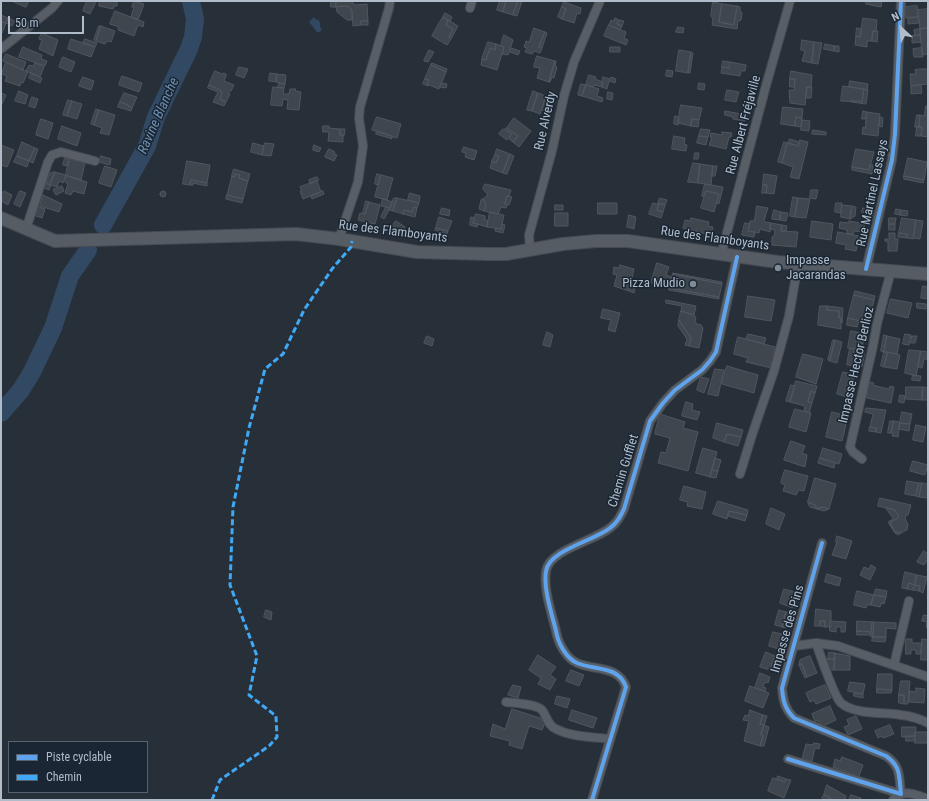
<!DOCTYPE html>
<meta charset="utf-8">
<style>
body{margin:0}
#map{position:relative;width:929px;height:801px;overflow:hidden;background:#272f38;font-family:"Roboto Condensed",sans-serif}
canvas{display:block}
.frame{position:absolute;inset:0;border:2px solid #b0bcc9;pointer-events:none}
.legend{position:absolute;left:8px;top:741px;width:140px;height:52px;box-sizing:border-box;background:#1a2633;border:1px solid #56626f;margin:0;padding:5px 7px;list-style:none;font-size:12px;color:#b0bcc9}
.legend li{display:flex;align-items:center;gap:8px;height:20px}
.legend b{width:20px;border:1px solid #56626f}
.north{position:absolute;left:881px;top:8px;width:40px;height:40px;-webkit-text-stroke:3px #1a2633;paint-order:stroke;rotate:334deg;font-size:11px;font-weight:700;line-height:16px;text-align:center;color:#b0bcc9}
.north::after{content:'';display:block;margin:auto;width:14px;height:18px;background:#b0bcc9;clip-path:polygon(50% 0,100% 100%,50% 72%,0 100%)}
.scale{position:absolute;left:8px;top:16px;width:76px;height:18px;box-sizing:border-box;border:2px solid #b0bcc9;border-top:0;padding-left:5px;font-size:12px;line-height:14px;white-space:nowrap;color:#b0bcc9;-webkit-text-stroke:3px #1a2633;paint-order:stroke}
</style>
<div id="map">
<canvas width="929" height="801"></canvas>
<div class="frame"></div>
<ul class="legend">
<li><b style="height:5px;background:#60a3ed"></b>Piste cyclable</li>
<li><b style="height:5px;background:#3fa9f5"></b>Chemin</li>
</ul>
<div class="north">N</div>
<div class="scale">50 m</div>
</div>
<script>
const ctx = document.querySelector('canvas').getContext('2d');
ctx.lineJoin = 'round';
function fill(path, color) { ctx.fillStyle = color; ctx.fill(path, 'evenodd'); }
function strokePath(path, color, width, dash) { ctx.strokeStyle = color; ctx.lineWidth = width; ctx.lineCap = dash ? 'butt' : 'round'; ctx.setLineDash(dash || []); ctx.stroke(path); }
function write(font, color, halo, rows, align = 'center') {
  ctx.font = font + ' "Roboto Condensed",sans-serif'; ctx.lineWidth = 3; ctx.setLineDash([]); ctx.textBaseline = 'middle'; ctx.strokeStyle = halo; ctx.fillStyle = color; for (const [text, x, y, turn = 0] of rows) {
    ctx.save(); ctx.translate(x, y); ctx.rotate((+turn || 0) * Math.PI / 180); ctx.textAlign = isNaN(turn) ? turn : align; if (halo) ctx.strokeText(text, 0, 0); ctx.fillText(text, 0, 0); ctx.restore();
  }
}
const water = new Path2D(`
 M314 17 316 20 318 19 320 23V27L322 29 320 32H317L309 22Z`);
const river = new Path2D(`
 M103 225 147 146 156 117 189 49 193 37 195 19 191 1
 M1 413 21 390 32 372 53 328 70 276 88 250`);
const building = new Path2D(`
 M12 1H29L26 7Z
 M87 1 96 2 90 14 83 11Z
 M100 1H117V6H114L113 9 99 6Z
 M134 1 144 4 138 20 131 17 134 7H132Z
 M331 1H336V7H331Z
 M336 1H351L355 5 367 4 368 21H361V25L353 26 352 10 347 6 336 7Z
 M500 1H506L503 12 497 10Z
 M506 1H518L513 15 503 12Z
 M518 1H522L517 16 513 15Z
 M866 1H882L881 7 866 4Z
 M564 2 581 8 580 14 577 13 574 23 562 19 566 9 562 7Z
 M713 2 722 4 719 22 734 25 737 6 740 7V11L742 13 741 20 738 21 737 29 712 25 713 19 711 16Z
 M722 4 737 6 734 25 719 22Z
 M347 6 352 10V20H347L337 12 336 7Z
 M917 6 918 17 906 18 905 7Z
 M562 7 566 9 562 19 558 17Z
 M928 9V28L920 29 918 10Z
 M115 11 144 22 143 27 138 25 134 36 118 30 119 27 110 24Z
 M445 13 452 17 450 21 443 17Z
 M1 15 8 18 6 23 2 22 1 23Z
 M443 17 448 20 446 25 453 29 449 37 451 39 447 45 432 36Z
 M918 17 919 23 908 24V18Z
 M8 18 15 21 12 26 6 23Z
 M615 18 619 20 617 24 622 26 620 30 609 25 611 20 614 21Z
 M863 18 877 20 876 31H873L872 41H867V47L855 45 856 36 860 37Z
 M448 20 458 26 451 39 449 37 453 29 446 25Z
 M619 20 624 21 622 26 617 24Z
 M361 21H368V25H361Z
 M2 22 6 23 2 33 1 23Z
 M609 25 626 32 624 38 628 40 626 45 604 36Z
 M99 26H101L96 41 94 40Z
 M101 26 115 31 111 42 107 41 105 44 96 41Z
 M678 27 684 28 683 33 676 32Z
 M534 28 545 32 539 47 542 48 540 53 534 51 532 54 525 52 527 48 524 47 526 41 529 42Z
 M857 28 861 29 860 37 856 36Z
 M928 28V54L922 55 920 29Z
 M920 29V35L915 36 914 30Z
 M873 31H878L877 42 872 41Z
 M545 32 547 33 542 48 539 47Z
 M42 33 58 40 53 56 39 49 42 40 39 39Z
 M504 35 513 40 508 55 502 54 504 47 501 46Z
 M920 35 921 42 912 43V36Z
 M71 39 95 47 91 57 68 49Z
 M85 39 97 43 95 47 83 43Z
 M802 40 814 42 812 63 802 61 805 51 801 50Z
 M488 42 496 44 495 50 490 48 486 60 482 59Z
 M814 42 822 43 818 64 812 63Z
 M496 44 504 47 497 70 481 65 482 59 486 60 490 48 495 50Z
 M825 44 835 46 834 51 824 49Z
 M835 46H839V52L834 51Z
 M23 47 42 55 41 59 47 61 45 66 19 57Z
 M610 47H620V52H610Z
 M511 48 520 51 518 55 510 52Z
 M922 48 923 57H914L913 49Z
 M429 50 434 52 428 62 424 61Z
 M679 50 691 52 688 73 676 71Z
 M691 52 693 53 690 73H688Z
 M6 54 26 62 23 70 3 61Z
 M537 56 555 61 549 82 537 78 540 68 534 67Z
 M63 57 75 62 71 72 59 67Z
 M555 61H556L555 67H557L554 78 552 77 550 82H549Z
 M723 61 730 62 729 68 722 67Z
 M6 62 28 72 23 83 21 82 20 86 5 81 7 76 2 74Z
 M730 62 746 65 745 71H741L740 76 721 73 722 67 729 68Z
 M35 63 44 67 40 77 26 71 29 65 33 66Z
 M432 63 447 69 446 72 431 65Z
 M431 65 446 72 439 89 427 84 429 80 425 79Z
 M239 67 248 69 244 78 236 75Z
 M920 69H928V84L911 86 910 74H916L915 70Z
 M667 70 673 71 672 77 666 76Z
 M215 71 222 74 223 73 226 74V76L224 81 234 85 231 91H230L228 94H230L226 102 220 99 222 93 220 90 209 85Z
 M791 71 812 75 811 87H807L805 105 790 103 789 90H794L795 79H790Z
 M31 73 42 78 40 83 29 78Z
 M270 73 277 74 276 82 269 81Z
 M277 74 286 75 285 84 276 82Z
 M589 75 596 77 595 79 603 82 602 87 594 85 593 87 586 85Z
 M122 76 142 83 139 92 119 85Z
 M83 77 94 81 91 90 79 86Z
 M603 77 610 79 611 77 616 79 615 83 609 81 607 89 602 87Z
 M425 79 429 80 427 84 429 85 428 86 423 84Z
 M790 79H795L794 87H790Z
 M850 81 868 84 867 90 849 87Z
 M279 83 285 84 284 88 278 87Z
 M442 83 447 84 446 88 440 87Z
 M699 83 705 84 704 90 698 89Z
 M581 84 586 85 582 96 578 95Z
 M209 85 220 90 222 93 220 99 226 102 224 106 213 102 218 92 208 88Z
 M586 85 599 89 597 96 603 98 602 102 582 96Z
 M921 85 922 93 911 94V86Z
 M843 86 864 89 862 102 841 101Z
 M273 87 284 88 283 94H289L290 89H296L295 91 301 92 299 110 287 109 288 100 283 99 282 106 271 105Z
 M807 87H812L811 98H806Z
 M864 89 868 90 866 104 851 102V100L862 102Z
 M727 90 739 92 736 102 725 100Z
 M19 91 28 95 25 104 15 101Z
 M533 91 538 93 532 111 527 110Z
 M608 92 613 93 612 100 607 99Z
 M1 93 6 95 1 106Z
 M124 93 137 97 132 108 128 106V105L120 102Z
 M538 93 546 96 540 114 532 111Z
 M546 96 551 98 546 112 542 110Z
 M32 97 38 99 35 108 29 106Z
 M68 100 72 101 67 116 63 115Z
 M72 101 82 104 77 119 67 116Z
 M120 102 128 105V106L132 108 131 111 118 107Z
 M681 105 702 108 699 120 692 119 691 126 678 123Z
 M926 106H928V137L921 136 922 127H919L920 115 924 116Z
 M783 107 803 109 802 118 796 117 795 126 781 124Z
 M96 109 99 110 94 125 91 124Z
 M99 110 115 115 109 135 100 133 102 128 94 125Z
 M725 111 747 115 745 121 733 119V117L725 115Z
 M863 111 867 112 866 119H862Z
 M867 112 880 114 878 136 862 134 863 127 865 128Z
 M917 115H920L919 127H915Z
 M675 116 679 117 678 125 674 124Z
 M377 117 401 124 397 138 372 130Z
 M796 117 802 118 801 127 795 126Z
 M880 117 883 118 882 127 879 126Z
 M514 118 531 131 519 147 513 142 518 136 507 128Z
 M41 119 53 123 48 139 36 135Z
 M692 119 699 120 698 127 691 126Z
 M802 120 810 121 809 131 801 130Z
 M62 126 81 133 77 146 58 139Z
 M323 126H329V128L340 129V135H343V142L328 141 329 132H323Z
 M917 127H922L921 136H916Z
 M507 128 518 136 513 142 509 139 512 134 505 129Z
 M340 129H345L344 136 340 135Z
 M503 129 511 134 507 140 499 134Z
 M701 129 710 130 708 137 699 136Z
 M813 130 826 132V135L812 134Z
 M377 131 392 136V139L376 134Z
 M722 132 732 133 731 137H729L726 149 709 145 712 137H710L711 133 722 135Z
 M674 136 685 138 684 144 687 145 686 151 672 149Z
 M699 136 708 137 706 145 697 143Z
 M790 139 799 142 798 146 788 143Z
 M800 140 808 142 799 179 790 177 793 167 782 163 787 143 798 146Z
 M22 142 35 148 29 161 17 156Z
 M784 142 787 143 782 163 778 162Z
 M253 143 264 146 262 155 251 152Z
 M265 143 274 144 271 156 262 155Z
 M1 145 14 150 7 167 1 165Z
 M314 145 321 148 319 152 313 150Z
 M464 147 477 151 474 160 465 157 466 153 462 152Z
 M35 148 38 149 33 163 29 161Z
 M329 149 335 152 334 154 337 155 334 161 325 157Z
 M497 149 510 154 503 173 490 168 492 161 496 163 499 156 495 155Z
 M856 149 874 152 869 170 852 167Z
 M695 153H699L698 159H694Z
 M510 154 514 156 507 174 503 173Z
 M495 155 499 156 496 163 492 161Z
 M17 156 29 161 27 167 14 162Z
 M101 156 111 159 110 165 99 162Z
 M65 158 69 159 68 166 63 165Z
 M908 158 927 162 924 180 904 176Z
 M69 159 85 163 81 180 66 175Z
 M187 161 210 165 207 183 191 180 190 185 183 184Z
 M693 163 700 164 698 183 688 182Z
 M700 164 713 166 711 185 698 183Z
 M870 165H873L872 174 852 170V167L869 170Z
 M105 166 117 170 111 187 99 183Z
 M713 166H717L715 176H712Z
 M234 169 250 174 248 181 239 178 240 175 235 174 234 177 232 176Z
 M53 172H55L50 185 46 183 49 174Z
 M55 172 66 175 63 183 59 181 57 187 50 185Z
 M235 174 240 175 239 178 248 181 243 199 227 195 232 176 234 177Z
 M377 174 381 175 378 185 375 184Z
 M764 174 777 176 774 194 766 193 767 185H763Z
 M381 175 393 178 387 200 375 197Z
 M66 176 87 182 84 194 73 191 71 195 65 193 68 184 65 182Z
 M904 176 924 180 923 183 904 179Z
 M317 177 319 180 310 184 309 180Z
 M191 180 207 183V186L193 183V185H190Z
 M317 181 321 192 303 199 300 191H302L300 187Z
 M46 183 51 185 49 190 44 188Z
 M485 184 511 190 509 196H507L505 204 507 205 506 208 501 207 498 214 484 211 486 204 483 199 488 195 483 189Z
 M705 184 723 187 719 204 717 203 719 194 706 191 704 196H702Z
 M763 185H767L766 193H762Z
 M62 186 64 191 56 195 53 190Z
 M811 190H818L816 199 810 198Z
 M160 194a3 3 0 1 1 6 0a3 3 0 1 1-6 0Z
 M4 191 12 195 8 205 1 201V196Z
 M20 191 26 193 20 207 14 204Z
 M323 191 324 194 312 199 311 196Z
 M706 191 719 194 714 212 701 208Z
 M410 193 420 196 419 203 408 200Z
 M43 195 62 204 59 212 40 206Z
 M227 195 243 199 242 203 226 199Z
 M507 196 512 197 509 205 505 204Z
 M793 197 798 198 795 217 790 216Z
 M394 198H397L393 211 389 210Z
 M397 198 419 203 417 208 414 207 412 212 404 210 403 214 393 211Z
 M660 198 667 200 665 205 658 203Z
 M798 198 810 199 806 218 795 217Z
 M383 199 393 202 390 208 381 206Z
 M483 199 486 204 484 211 479 209 481 200Z
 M366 201 369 202 365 214 363 213Z
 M369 202 380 205 375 224 358 220 360 213 365 214Z
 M598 203H617V214H598Z
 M653 203 659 205 657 210 663 212 661 218 649 214Z
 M658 203 665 205 663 212 657 210 659 205 658 204Z
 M836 203H842L841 213 835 212Z
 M555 205H563V210H555Z
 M842 205 852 206 850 219 841 217Z
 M757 206 768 208 764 220 765 222 771 223 770 232 760 229 759 233 748 231 750 221H754Z
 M852 206 856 207 855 216 850 219Z
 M39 207 45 209 42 218 36 216Z
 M386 207 390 208 384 219 381 217Z
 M414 207 417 208 415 217 403 214 404 210 412 212Z
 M442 208 450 210 449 216 440 214Z
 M863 208 876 211 875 215 862 212Z
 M896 209 901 210 900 215 895 214Z
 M774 210 781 212 780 220 772 219Z
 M901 210 908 211 907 216 900 215Z
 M490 212 504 215 501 229 487 227Z
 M781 212 788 213 786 221 780 220Z
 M555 213H568V226H555Z
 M868 213 875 215 874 220 867 219Z
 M476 214 485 216V220L488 221 487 227 473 223Z
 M629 215 636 217 634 229 627 227Z
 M439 217 452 221 448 231 436 228Z
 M471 217 475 218 473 223 478 224 477 227 470 225Z
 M691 218 709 222 708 226 713 227 711 235 683 228 685 220 690 221Z
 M889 218H896L895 224H889Z
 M902 218 916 220 913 239 907 238V234L899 233Z
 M916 220 923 221 920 239 914 238Z
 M396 221 405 227 402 232 392 226Z
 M812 221 833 224 831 240 810 237Z
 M849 221 865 224 863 232 854 231 853 235 847 233V230L839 228 840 222 849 223Z
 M745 223 750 224 748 231 755 232 754 237 742 235Z
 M771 223 782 225 781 231 798 232 796 247 772 245V237H774L775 230 770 229Z
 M502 224 505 225 503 233 495 231 496 228 501 229Z
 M889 224H895V230H889Z
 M782 225 787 226 786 231H781Z
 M436 228 448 231 447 234 435 230Z
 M838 232 859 236 856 251 845 249 846 245 836 243Z
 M889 233H895V239H898L897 251H888V242L885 241V239H889Z
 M899 233 907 234V238L898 237Z
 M657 263 669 267 666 275 672 277 669 288 651 283Z
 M620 265 634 269 629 291 614 286 617 275 613 274 614 267 619 268Z
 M673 273 722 282V284L673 274Z
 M673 274 722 284 719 297 669 288Z
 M631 281 636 283 634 293 629 291Z
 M923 286 928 287V299L921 298Z
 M669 288 719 297V299L669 290Z
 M855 291 875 296 874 300 854 295Z
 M854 295 874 300 869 323 848 318Z
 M748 296 775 300 771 321 745 317Z
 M891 299 912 303 908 318 887 313Z
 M666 300 696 306 694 315 681 311 682 306 666 303Z
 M917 303 926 304V309L917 308Z
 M820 306H827V310L839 311V318H841V329L818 325Z
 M827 306 843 308 842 323 841 318H839V311L827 310Z
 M603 309 620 313 615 332 608 330 611 320 601 318Z
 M681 311 694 315 696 318 695 321 697 324 701 325 703 328 699 348 689 346 691 338 679 320Z
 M848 318 859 321 857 327 847 325Z
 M679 320 691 338 689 346 685 345 687 339 678 326Z
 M851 331 862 333 860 343H863L862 350 848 348Z
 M547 332 553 335 550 347 543 345Z
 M862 333H865L863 343H860Z
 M748 334 766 338 764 344 746 339Z
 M905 334 911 335 909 345 903 344Z
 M884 335 887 336 884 352 881 351Z
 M427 336 434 339 432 346 424 343Z
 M887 336 900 339 897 354 884 352Z
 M912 336H917L915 343H911Z
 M738 337 775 347 771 368 746 362 748 358 734 354Z
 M833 340H835L830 361 828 360Z
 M835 340 842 342 837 363 830 361Z
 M850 348 864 350V356H861L859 366 847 365Z
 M909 350 921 351 916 376 905 373Z
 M921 351 928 352 927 359H924L922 368 918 367Z
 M884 352H888L884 367 881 366Z
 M888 352 900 355 897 369 884 367Z
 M803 354 823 359 816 384 796 377Z
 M861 356H864L862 367 859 366Z
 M727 366 758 375 754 393 722 384Z
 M715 369 724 370 718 396 708 394Z
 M843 372 853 374 852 378 854 379 853 384 850 383 847 397 837 394Z
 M913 375 921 376 920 381 912 380Z
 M701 377 709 379 704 393 697 390Z
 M796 381 817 386 815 393 811 391 808 402 812 403 809 413 804 411 805 406 790 402Z
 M870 382 874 383 873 385 884 388 889 389 890 386 894 387 891 403 867 398Z
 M850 383 853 384 850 397H847Z
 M791 385 795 386 790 402 786 401Z
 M906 387H923L922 400 906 399Z
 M923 387 928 388V400H922Z
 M811 391 815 393 812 403 808 402Z
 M900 395 905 396 904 403 899 402Z
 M686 402 693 404 692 410 700 412 697 420 682 416Z
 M866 408 886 410 881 433 876 432V428L870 427 873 414 865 412Z
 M795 409 811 413 806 432 789 427Z
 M832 412 848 416 842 441 826 437Z
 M902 412 912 414 910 424 900 423Z
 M660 414 685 422 683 428 698 432 688 471 658 463 661 452 666 453 670 438 655 434Z
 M890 421H894L891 433H888Z
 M894 421 900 422 898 437 892 436 893 433H891Z
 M717 423 743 430 741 437 727 434 724 442 713 438Z
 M900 423 910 424 909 431 899 429Z
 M916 425 926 427 923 442 913 440Z
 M870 427 876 428V432L869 431Z
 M727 434 741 437 738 446 724 442Z
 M791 441 805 446 802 453 807 455 805 467 784 460Z
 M703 448 717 452 710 477 696 473Z
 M823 448 842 454 839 464 820 458Z
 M715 458 721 460 718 471 712 470Z
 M820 458 835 463 834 468 818 463Z
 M913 461 928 465 925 475 910 471Z
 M712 470 718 471 716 478 710 477Z
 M785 470 808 476 804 491 799 490 796 495 783 491 785 485 781 483Z
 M815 478 836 484 829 509 822 507 817 509 815 505 808 502Z
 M907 481 919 483 916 496 905 494Z
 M919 483H922L919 497 916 496Z
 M922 483 928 484V498L919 497Z
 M684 486 706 492 702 509 687 506 688 502 680 500Z
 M880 498 911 505 908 515H906L905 519 908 524 907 530 901 533 895 532 890 523 899 517 895 510 878 506Z
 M718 501 748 510 747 515 729 511 727 519 713 514Z
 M808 502 815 505 817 509 810 507Z
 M822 507 829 509 824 511 817 509Z
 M771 508 785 514 779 530 766 524Z
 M886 508 895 510 899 517 890 523 895 532 901 533 898 535 895 533 888 522 893 519Z
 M729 511 747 515 745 521 728 516Z
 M837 536 852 541 846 559 832 555 837 542H836Z
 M924 551 928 554V559L924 565 917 562Z
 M871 565 876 568 870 580 860 575 864 567 869 569Z
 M905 572 917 575 915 585 909 583 907 589 902 588Z
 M827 574 841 578 839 586 825 582Z
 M917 575 927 577 923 593 919 591 920 586 915 585Z
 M909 583 915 585 913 590 907 589Z
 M915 585 920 586 919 591 913 590Z
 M784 589 795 592 790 607 780 603Z
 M876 589 887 591 886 597 874 595Z
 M857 591 874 595 871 605H867L866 608 854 605Z
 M795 592 799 593 794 608 790 607Z
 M874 595 886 597 884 604 881 603 880 607 871 605Z
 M816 609 831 611V627H825V621H820V626H815Z
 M266 610 272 612 271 620 264 617Z
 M779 610 786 612 782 627 775 625Z
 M786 612 790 613 786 628 782 627Z
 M924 615 928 616V627H926L927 622 922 621Z
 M820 621H825V627L820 626Z
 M830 621 846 622 845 632H841V627H836V632L830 631Z
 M857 621 872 622 871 632 857 631Z
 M872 622H874L873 637H871Z
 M874 622 896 623V629L886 628V637H873Z
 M857 631 871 632V635H857Z
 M773 632 782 634 778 649 769 646Z
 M873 637H886L885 642 872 641Z
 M906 639H912V643H922L921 654H916V650H911V654H906Z
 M922 639 928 640V660H921Z
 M766 652 775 656 770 670 760 667Z
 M829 652 835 653V659H828Z
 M835 653 850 656V670H834Z
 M538 655 556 667 550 675 556 679 550 690 538 684 541 678 529 670Z
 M775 656 778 657 773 671 770 670Z
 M810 656 817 673 807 677 802 664 799 665 800 660Z
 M825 659H835L834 670H829Z
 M802 664 807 677 805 678 799 665Z
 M571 670 584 675 579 686 566 681Z
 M760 673 770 677 768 683 765 682 763 687 766 688 765 691 755 688Z
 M878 674H892V690L877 689Z
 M901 681H910L908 704H904V695H899Z
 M850 682 865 684 863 694 848 691Z
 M513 685 521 687 518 698 508 695Z
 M825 685 831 698 816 704 814 700 810 702 806 693Z
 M750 686 769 693 763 708 745 701Z
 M916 688 925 689 924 703 909 702V691L916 692Z
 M877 689 892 690 891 693H877Z
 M854 693 863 694V698L854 696Z
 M899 695H904V704L899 703Z
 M557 696 570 699 567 708 555 704Z
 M830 706 836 720 821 727 818 720 815 722 812 714Z
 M512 709 546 720 542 730 529 726 522 749 509 745 510 741 490 736 493 724 505 729Z
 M572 710 597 718 593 728 569 720Z
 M750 710 763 715 760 724 764 725 761 735 763 736 760 746 744 741 749 721 743 720 745 715 748 716Z
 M763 715 767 716 764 725 760 724Z
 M856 716 862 729 848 735 844 727 849 725 847 720Z
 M764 725 769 727 764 746H760L763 736 761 735Z
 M890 725 894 734 883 738 882 736 878 738 875 731Z
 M902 727H916L915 736 902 737Z
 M915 732H928L927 743H915Z
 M906 736H915V741H906Z
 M814 743 820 744 819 749 815 748 812 761 802 759 806 744 813 745Z
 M842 757 863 765 859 776 833 767 835 759 840 761Z
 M778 776 786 779 785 782 777 779Z
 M773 778 785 782 786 779 791 780 784 798 768 791Z
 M827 785 846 796 845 800H833L824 795Z
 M824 795 828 796 833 800H827L822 798Z
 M851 795 861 798 860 800H849Z`);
const street = new Path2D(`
 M470 8 472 1
 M1 49 52 8 58 1
 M26 229 48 162 52 155 61 152 95 161
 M339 239 358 182 363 146 359 118 360 107 389 8 390 1
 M530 250 529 235 552 151 564 96 574 62 600 1
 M721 255 767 82 790 1
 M866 269 892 160 895 134 901 1
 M862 459 853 452 850 447 873 346 877 324 891 271
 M740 474 753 432 774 371 789 316 798 264
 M816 643C821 656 833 695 841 703 855 715 884 712 901 715 910 716 920 719 928 723
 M794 646 816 643 838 646 928 677
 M894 665 909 601
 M506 702C514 703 536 704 542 710 547 716 547 725 556 729 572 737 593 737 610 739
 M788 759 901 794C899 777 901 766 886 756L794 718C785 709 783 701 782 688L822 543
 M592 800 626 687C618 665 596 671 577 663 566 658 558 643 556 631 552 614 543 589 546 571 549 550 594 541 610 528 617 523 620 517 624 509L650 421 663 403 675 390 702 370 710 361 716 352 737 257
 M893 800C902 788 917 795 928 799`);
const secondary = new Path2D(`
 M1 218 55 241 296 234 339 239 417 252 487 254H506L563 244 596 241H628L778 262 928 274`);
const quiet = new Path2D(`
 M212 800 220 780 269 746 277 737 276 716 249 695 257 656 230 585 233 507 249 428 265 369 283 354 304 310 332 269 351 247 352 241`);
const cycleway = new Path2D(`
 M866 269 892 160 895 134 901 1
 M788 759 901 794C899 777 901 766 886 756L794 718C785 709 783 701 782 688L822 543
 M592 800 626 687C618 665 596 671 577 663 566 658 558 643 556 631 552 614 543 589 546 571 549 550 594 541 610 528 617 523 620 517 624 509L650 421 663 403 675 390 702 370 710 361 716 352 737 257`);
const markers = [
 [778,268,4,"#808b96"],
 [693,284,4,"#808b96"]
];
const streetNames = [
 ["Rue Alverdy",546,121,-77],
 ["Rue Albert Fréjaville",744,125,-75],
 ["Rue Martinel Lassays",873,193,-78],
 ["Rue des Flamboyants",393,232,7],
 ["Rue des Flamboyants",715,239,8],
 ["Impasse Hector Berlioz",857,365,-77],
 ["Chemin Gufflet",624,471,-73],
 ["Impasse des Pins",788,629,-74]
];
const poiNames = [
 ["Impasse",786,261],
 ["Jacarandas",786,276],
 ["Pizza Mudio",685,284,"right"]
];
const waterNames = [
 ["Ravine Blanche",159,116,-66]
];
fill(water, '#324963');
strokePath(river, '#324963', 18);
fill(building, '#3f464e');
strokePath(building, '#4f565f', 1);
strokePath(street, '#464b52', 10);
strokePath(secondary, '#464b52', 14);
strokePath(street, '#585e65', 8);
strokePath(secondary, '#565c63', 12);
strokePath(quiet, '#3fa9f5', 3, [6, 3]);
strokePath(cycleway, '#60a3ed', 4);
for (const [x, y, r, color] of markers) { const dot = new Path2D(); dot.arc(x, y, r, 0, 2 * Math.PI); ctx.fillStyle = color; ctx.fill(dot); strokePath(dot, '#1a2633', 1.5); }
write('13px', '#b0bcc9', '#1a2633', streetNames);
write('13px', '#b0bcc9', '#1a2633', poiNames, 'left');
write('italic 14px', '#6e8fb0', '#1a2633', waterNames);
</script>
